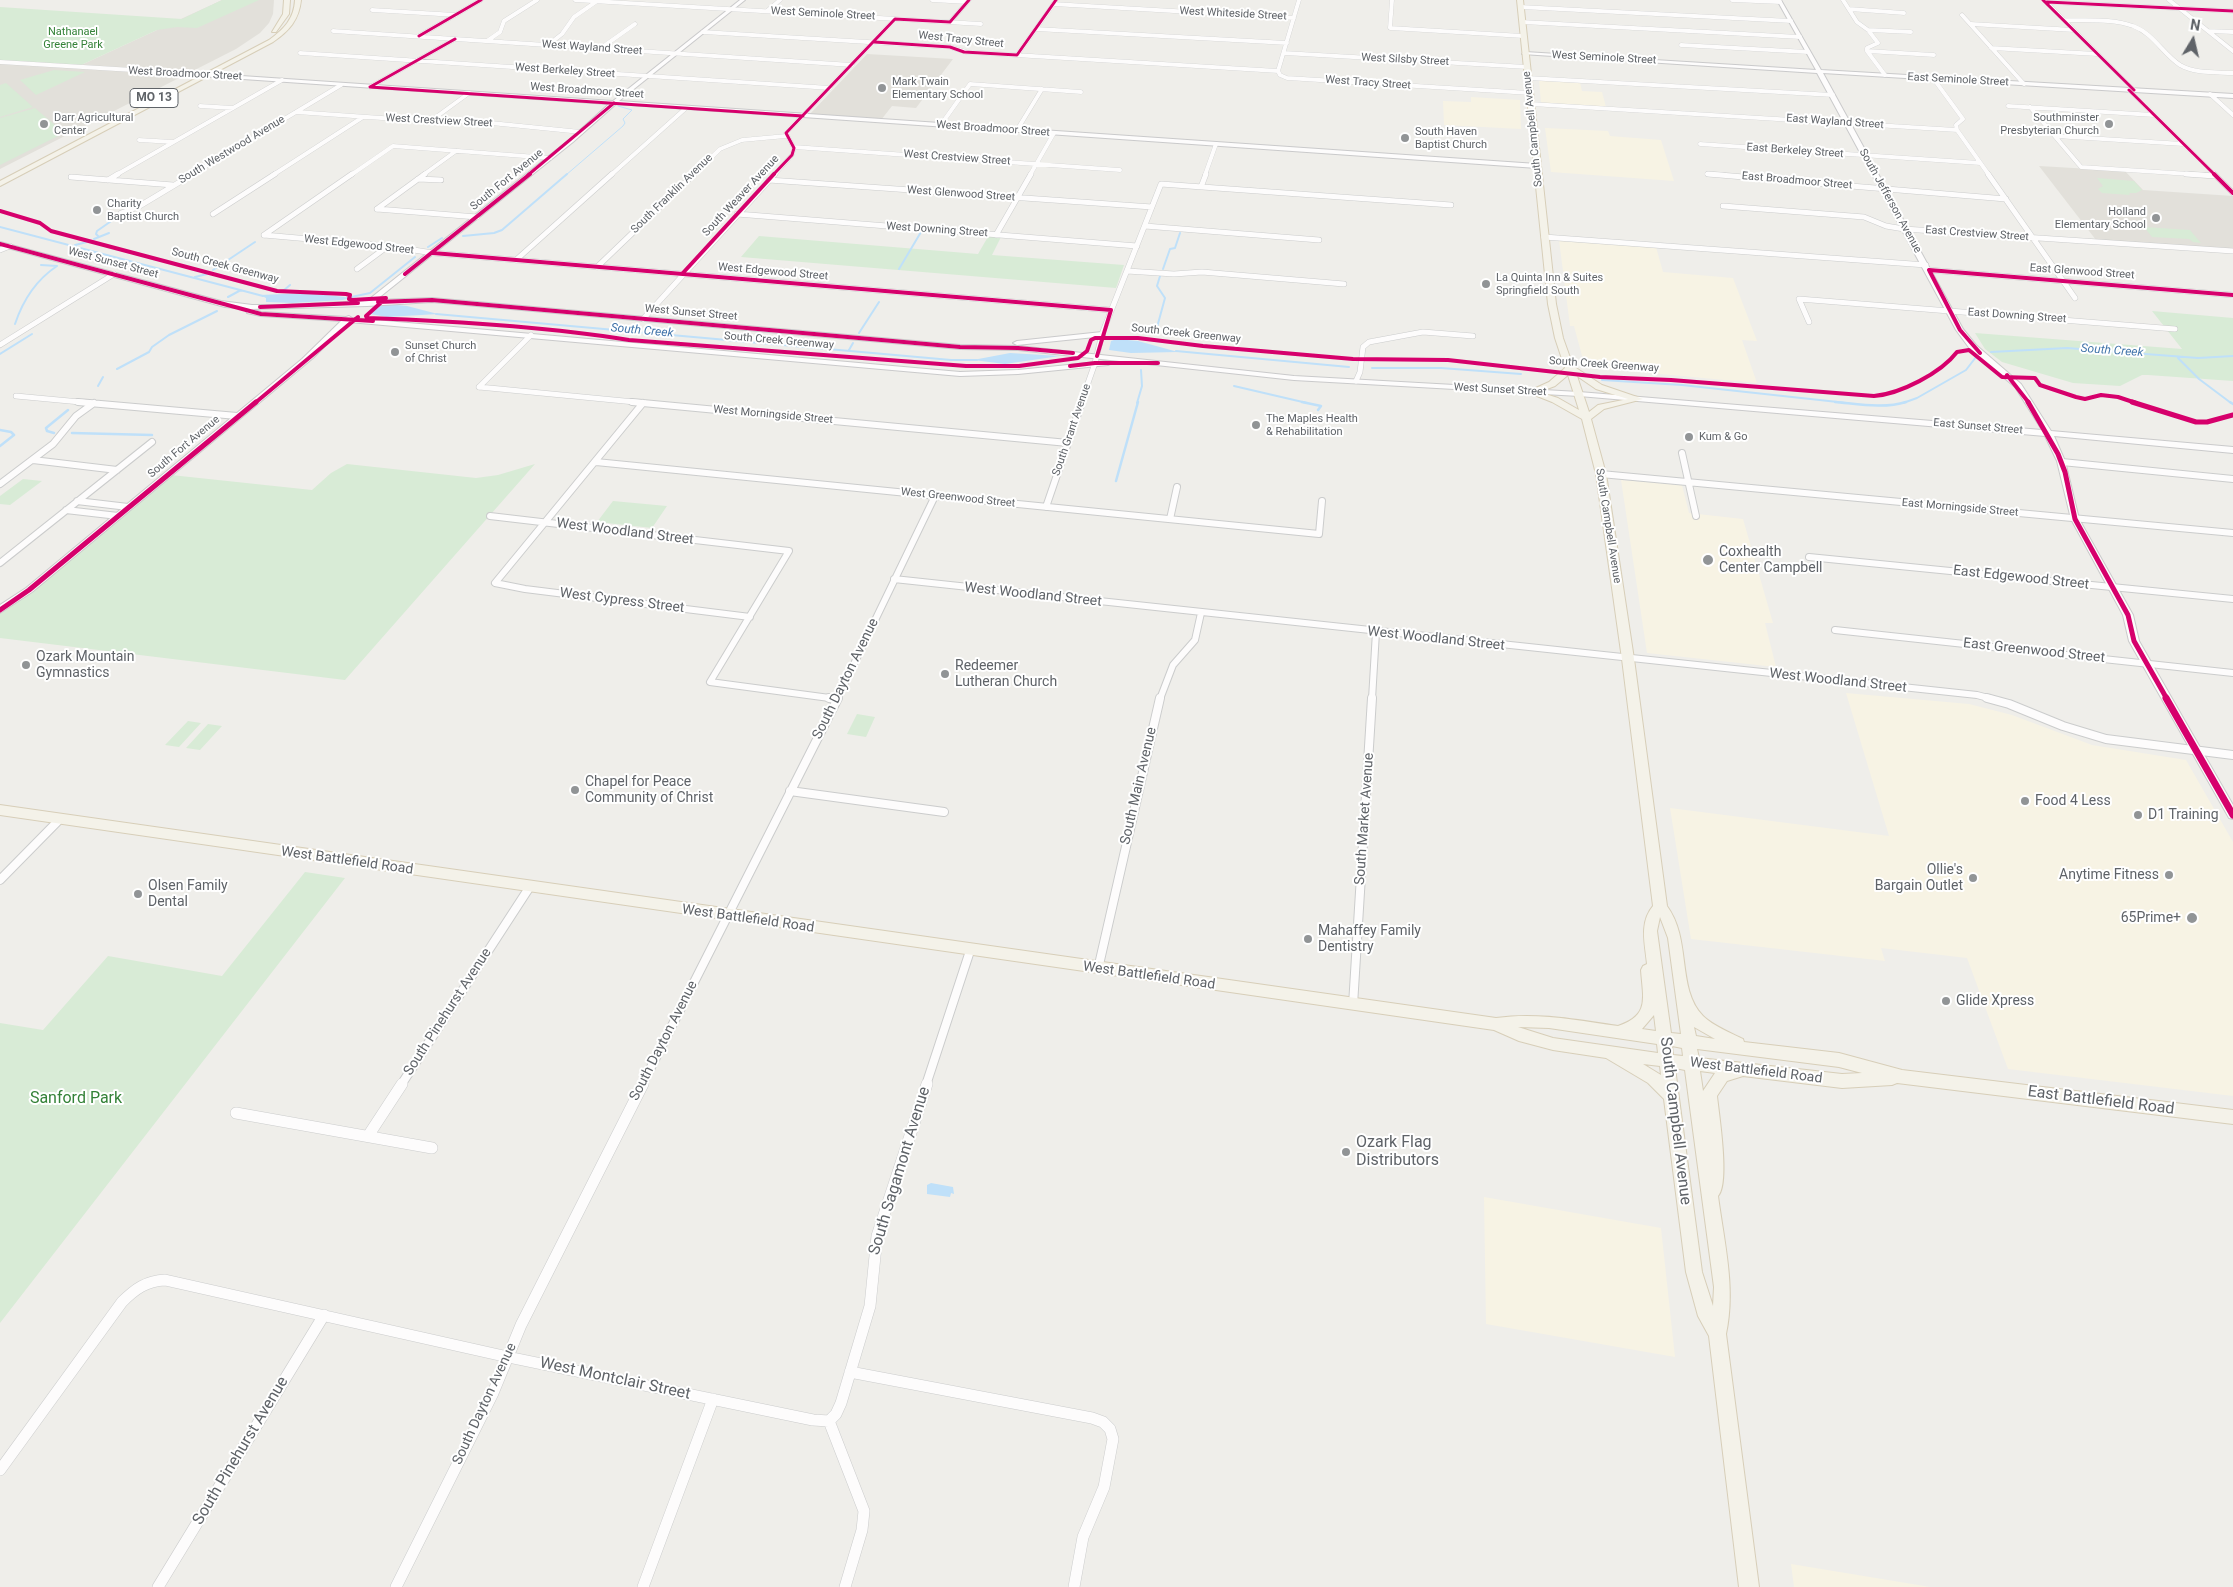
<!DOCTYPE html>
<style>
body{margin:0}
#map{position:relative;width:2233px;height:1587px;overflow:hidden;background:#efeeea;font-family:Roboto,sans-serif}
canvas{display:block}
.north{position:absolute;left:2168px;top:15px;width:50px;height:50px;-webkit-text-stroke:4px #fff;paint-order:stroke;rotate:9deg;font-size:14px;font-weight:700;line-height:20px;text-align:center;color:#5f6368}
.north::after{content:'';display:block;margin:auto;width:18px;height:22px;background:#5f6368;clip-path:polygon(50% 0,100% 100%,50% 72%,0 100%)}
</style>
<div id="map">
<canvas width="2233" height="1587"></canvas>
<div class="north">N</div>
</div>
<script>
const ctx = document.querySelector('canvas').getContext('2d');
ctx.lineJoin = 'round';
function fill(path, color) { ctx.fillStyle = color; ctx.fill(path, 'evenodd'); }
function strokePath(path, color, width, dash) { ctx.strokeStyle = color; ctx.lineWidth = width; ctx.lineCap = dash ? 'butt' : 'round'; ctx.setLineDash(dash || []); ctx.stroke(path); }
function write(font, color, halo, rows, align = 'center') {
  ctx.font = font + ' Roboto,sans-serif'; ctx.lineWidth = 4; ctx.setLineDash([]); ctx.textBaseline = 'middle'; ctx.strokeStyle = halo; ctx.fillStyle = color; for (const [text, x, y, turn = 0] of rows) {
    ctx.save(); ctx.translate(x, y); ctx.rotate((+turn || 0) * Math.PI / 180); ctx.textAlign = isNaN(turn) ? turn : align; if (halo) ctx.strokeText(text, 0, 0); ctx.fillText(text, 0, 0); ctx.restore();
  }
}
const commercial = new Path2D(`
 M1539 80 1580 82 1582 91 1602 92 1606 107 1541 103Z
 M1471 97 1520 100 1521 129 1444 125 1443 101 1471 102Z
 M1545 128 1608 131 1610 136 1661 140 1674 181 1551 172Z
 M1559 240 1656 247 1663 272 1733 278 1757 341 1742 340 1757 383 1585 367 1574 326H1570Z
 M1621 480 1682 485 1689 513 1743 519 1773 623H1765L1776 667 1647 653Z
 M1846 693 1969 704 2012 715 2092 745 2186 760 2233 842V1096L2008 1069 1967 958 1881 948 1885 961 1691 939 1670 808 1889 836Z
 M1484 1197 1661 1228 1675 1357 1486 1324Z
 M1791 1564 1888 1580 1930 1587H1794Z`);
const education = new Path2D(`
 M222 0H274L273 14 269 23 260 33 236 49 0 169V61L79 66Z
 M867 54 953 59 916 108 892 106 881 120 809 115Z
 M2039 166 2125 171 2143 190 2233 196V250L2096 240Z`);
const green = new Path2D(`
 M222 0H259L197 28 177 27 157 30 79 66 0 61V7L182 19Z
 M54 70 85 72 36 95 20 80Z
 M6 83 33 107 0 117V85Z
 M35 108 64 133 0 165V118Z
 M2097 178 2134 181 2142 190 2136 193H2129L2130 195 2102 193 2098 189 2103 186Z
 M2144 227 2190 230 2201 243 2193 242 2189 239 2152 237Z
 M989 235 1001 237 992 255 1124 265 1116 288 741 257 759 236 978 254Z
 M2152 311 2233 318V381L2148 375H2142L2120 386 2073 383 2002 362 1985 349 1975 333 2182 349Z
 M347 464 476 478 498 475 535 464 345 680 0 638V614L34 589 171 475 312 490 331 473Z
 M23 479 42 481 10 505 0 504V496Z
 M613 501 667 506 652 528 597 522Z
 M857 714 875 717 866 737 847 734Z
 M188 721 201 723 179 747 165 745Z
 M208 724 222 726 200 750 186 748Z
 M305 872 345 878 0 1323V1023L43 1030 108 956 222 976Z`);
const water = new Path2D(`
 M307 293 345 297 343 300 292 303 266 302V298L260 295Z
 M388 304 407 306 438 314 387 317 370 314 381 305Z
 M1117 339 1138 341 1178 352 1131 353 1109 350 1111 341Z
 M1010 353 1060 356 1005 364 973 360Z
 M931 1183 953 1187 954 1194 951 1193 950 1197 927 1194V1185Z`);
const streamFar2 = new Path2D(`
 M566 175 623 126 625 123 623 119 632 110 618 106`);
const streamFar1 = new Path2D(`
 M0 227 263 296
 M463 236 494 233 502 230 567 174
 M99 237 96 234 97 231 117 217
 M94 239 109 233
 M75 245 87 242
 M428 247 442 238
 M80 256 91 251
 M41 265 57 266
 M899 269 921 232
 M1163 269 1170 249 1175 248 1180 233
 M213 270 255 242
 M195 277 207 274
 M283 291 290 285
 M228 297 241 290
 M342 299 370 293 415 257
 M436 314 951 360H977
 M15 324C23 300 36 280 57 266
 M1156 331 1165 298 1157 286 1160 276
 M859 333 879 302
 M849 350 853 343
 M1176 351 1349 367
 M1991 352 2067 348 2198 358 2233 356
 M0 354 32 334
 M2178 358 2199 379 2231 403
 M1372 368H1441L1521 374
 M117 369 149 352 152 347 169 335 217 311
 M1602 380 1682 385 1847 403
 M98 386 103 377
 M1234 386 1307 403
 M1137 403 1142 386 1141 370
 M1903 403 1917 398 1966 370 1976 357`);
const stream = new Path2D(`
 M1302 402 1321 406 1318 410
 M1835 402C1858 404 1884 409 1906 402
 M2230 402 2233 404
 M0 430 11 432 14 435 0 446
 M54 433 47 431 46 428 68 410
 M72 433 152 435
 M1116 481 1138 402`);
const streetFar4 = new Path2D(`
 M575 0 981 24
 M932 0 967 2
 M1392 0 1390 28 1523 36
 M1732 0 1780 2
 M1843 0 1857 22 1868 30 1878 43 1867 48V51L1885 75
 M2169 0 2233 51
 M2045 1 2134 90
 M2047 2 2233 11
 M1053 4 1294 18
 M1521 7 1791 21
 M1849 9 1904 13
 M372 10 456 15
 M767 11 780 0
 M1962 15 2024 84
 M2064 20C2086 21 2112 18 2133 26 2153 33 2163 54 2180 65 2195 74 2216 72 2233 73
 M950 22 969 0
 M1522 22 1800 37
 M1971 24 2074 30
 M1036 29 1287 43
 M1868 30 1911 32
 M333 31 852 65
 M2208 31 2233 32
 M703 32 950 47 966 52 1278 71
 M419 36 481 0
 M487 41 500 32 504 21 537 0
 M548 45 562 34 574 17 597 1
 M1681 45 1808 52
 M601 48 635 24
 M1991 48 2097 54
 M1867 51 1934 55
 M300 53 830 88
 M1284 53 1527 67
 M1017 55 1055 2
 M0 62 199 74
 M1278 71 1280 75 1287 78 1530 93
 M1278 71 1299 0
 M1528 78 1833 95
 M1933 78 1963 119 1956 125 1957 130 1989 175
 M370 87 455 39
 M2129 90 2215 175
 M2210 94 2233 115
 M1531 104 1957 130
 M200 106 233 108
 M2008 106 2154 115
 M2030 107 2081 167 2205 175
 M296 112 396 119 481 122 581 132
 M432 120 469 93
 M940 126 970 84 1081 92
 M1017 130 1042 89
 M2055 136 2183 144
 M139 140 173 142
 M1700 144 1980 163
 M794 147 1120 170
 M1707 174 1725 175
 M116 175 282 80
 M191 175 341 85
 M273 175 363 117
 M351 175 393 146 550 158
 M423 175 456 151
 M611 175 686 108
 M693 175 720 149 742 140 786 136
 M774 175 792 155 794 148 786 133 895 19
 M1030 175 1054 133
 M1205 175 1216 144`);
const streetFar3 = new Path2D(`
 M1708 174 2006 199
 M1988 174 2075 298
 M2186 174 2215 176
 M2214 174 2233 193
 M71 177 173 185
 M418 179 441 180
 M108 180 118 174
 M769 180 1152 207
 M1201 187 1206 174
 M1723 206 1864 217 1886 226 1904 229 2233 251
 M377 209 477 217
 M377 209 425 174
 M121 213 138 207 193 174
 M213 214 275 174
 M737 214 1137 246
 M1145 226 1319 240
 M264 235 388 246 433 253 1111 310
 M264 235 352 174
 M996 235 1031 174
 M1544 237 1926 265
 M0 250 10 246
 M516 260 612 174
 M597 267 694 174
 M357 269 388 246
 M1929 270 2233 295
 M1127 271 1174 274 1202 272 1344 284
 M643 319 775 174
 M1809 322 1799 299 2175 329
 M0 345 114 274
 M1356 381 1360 372 1363 347 1369 342 1423 332 1473 336
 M479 387 645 403
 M479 387 531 335
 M16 396 91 403
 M1081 403 1095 363 1102 334 1161 184 1451 205`);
const streetFar2 = new Path2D(`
 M78 402 237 416
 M632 402 1068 443
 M643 403 495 583 525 589 750 617
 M1682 453 1696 516
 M33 460 117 470
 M596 462 1319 534 1322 501
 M2062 462 2233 479
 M1601 474 2233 533
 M0 484 53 444 76 416 94 403
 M77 501 128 507
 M1046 507 1082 402
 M66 510 118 516
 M490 516 789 551 710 682 837 699
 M1170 519 1177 487
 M1809 557 2233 599
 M0 563 152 442
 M894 579 1977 695 1992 699
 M1835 630 2233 673
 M837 699 935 496
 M1160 699 1173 665 1195 640 1201 613
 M1372 699 1376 632`);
const streetFar1 = new Path2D(`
 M829 698 837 699
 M1987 698 2009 704 2063 726 2106 739 2233 755
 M790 791 944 812
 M0 880 60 819
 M1098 969 1160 698
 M1353 1005 1372 698
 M401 1085 529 888
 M642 1085 838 698
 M926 1085 970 951`);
const street = new Path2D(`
 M236 1113 432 1148
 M368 1136 402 1084
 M850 1372 1092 1418 1103 1422 1110 1429 1113 1439 1104 1487 1083 1537 1074 1587
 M829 1421 836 1414 841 1403 870 1306 877 1236 927 1084
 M829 1421 864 1511 862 1530 845 1587
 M0 1470 122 1302C135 1289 146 1281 165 1280L508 1357 813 1420 829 1421
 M158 1587 324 1315
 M396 1587 493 1393 521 1325 643 1084
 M643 1587 713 1399`);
const secondary = new Path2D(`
 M740 0H745L619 101 1537 164 1540 166 1537 168 616 104 573 142 376 300 432 298 960 345 1018 346 1294 376 1579 392 2042 430 2015 387 1970 349 1956 330 1817 73 1522 54 1525 52 1816 70 1777 0H1781L1821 70 2233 94V98L1823 73 1963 329 1976 345 2021 384 2051 431 2233 447V453L2054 436 2065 461 2079 519 2133 615 2139 641 2233 805V819L2229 818 2129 641 2123 615 2071 519 2057 461 2045 436 1579 396 1294 380 1018 350 960 349 432 302 367 306 251 309 261 312 346 317 349 316 352 318 960 372 1018 370 1108 361 1112 363 1108 365 1018 374 960 376 349 322 313 358 32 592 0 613V605L26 588 302 359 341 321 261 316 247 313 246 311 250 309 225 307 0 246V242L221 301 252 305H281L367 301 569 140 609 104 199 76 197 73 613 101Z
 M1102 332H1105V336L1017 345 1013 343 1017 341Z`);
const primary = new Path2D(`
 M284 0H290L289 14 276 32H272L283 14Z
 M295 0H301C299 20 289 31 273 42L0 186V181L269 40C284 29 294 19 295 0Z
 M1517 0H1523L1556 304 1563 338 1573 366 1602 385 1643 399 1604 409 1591 419 1606 474 1634 659 1667 906C1692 940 1676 988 1703 1016 1713 1026 1731 1033 1743 1039L1744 1042 1839 1053 1902 1070 2233 1110V1124L1897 1083 1892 1085 1842 1088 1743 1076 1727 1081 1717 1096C1719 1115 1730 1184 1718 1196 1724 1242 1736 1288 1726 1334L1759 1587H1739L1709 1336 1698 1316 1686 1272 1664 1099 1648 1083 1606 1058 1553 1050 1519 1041 1494 1030 0 815V805L1496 1018C1537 1012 1577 1020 1618 1026 1650 1015 1643 999 1641 970L1643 966 1647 964C1645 943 1639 923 1653 906L1622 659 1596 474 1582 419 1552 402 1527 392 1549 382 1565 368 1555 338 1548 304ZM1568 375 1579 410 1558 398 1539 392 1555 386ZM1577 376 1596 389 1628 399 1598 405 1589 412ZM1660 917 1668 938 1681 1034 1671 1033 1657 931ZM1654 1015 1656 1031 1642 1029ZM1518 1027 1549 1028 1657 1044 1658 1053 1553 1038ZM1694 1027 1715 1039 1696 1036ZM1672 1046 1682 1048 1683 1056 1673 1055ZM1697 1049 1839 1067 1862 1073 1842 1074 1699 1058ZM1643 1064 1660 1066 1661 1075ZM1675 1068 1685 1070 1714 1287 1713 1306 1702 1272ZM1700 1071 1715 1073 1703 1091Z`);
const cyclewayFar3 = new Path2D(`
 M2043 0 2134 90
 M2047 2 2233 11
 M419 36 481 0
 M874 42 950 47 964 52 1017 55 1056 0
 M370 87 803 116
 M370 87 455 39
 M2129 90 2215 175
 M528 175 614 103
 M773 175 792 155 794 148 786 133 895 19 950 22 969 0`);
const cyclewayFar2 = new Path2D(`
 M2214 174 2233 193
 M0 211 40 223 51 231 277 291 346 294 350 295 349 299 352 300 386 298 366 316 367 318C454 321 543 326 629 340L966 366H1019L1078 358 1087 351 1091 340 1095 338H1138L1203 346 1353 359 1448 360 1600 377 1671 380 1874 396C1900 394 1941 373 1957 352L1969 350 2002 377 2035 378 2040 385 2076 397 2085 399 2101 395 2118 397 2136 403
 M0 244 261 314 373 321
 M433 253 1111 310 1097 356
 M1929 270 1960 330 1980 353
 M1929 270 2233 295
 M405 274 530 174
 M682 274 774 174
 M378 302 432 300 960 347 1018 348 1073 353
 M260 307 358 303
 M1070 366 1095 363H1158
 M2007 375 2029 403
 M255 403 358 317`);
const cyclewayFar1 = new Path2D(`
 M2028 402 2058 454 2065 472 2075 519 2128 615 2134 641 2167 699
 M2132 402 2196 422H2207L2233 415
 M0 610 29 590 256 402`);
const cycleway = new Path2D(`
 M2166 698 2233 815`);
const markers = [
 [882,88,5,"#919496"],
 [44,124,5,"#919496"],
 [2109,124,5,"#919496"],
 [1405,138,5,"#919496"],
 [97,210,5,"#919496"],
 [2156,218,5,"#919496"],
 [1486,284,5,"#919496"],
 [395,352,5,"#919496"],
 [1256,425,5,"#919496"],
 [1689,437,5,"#919496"],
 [1708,560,6,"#919496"],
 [26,665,5,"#919496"],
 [945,674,5,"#919496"],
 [575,790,5,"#919496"],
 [2025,801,5,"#919496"],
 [2138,815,5,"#919496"],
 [2169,875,5,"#919496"],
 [1973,878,5,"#919496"],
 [138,894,5,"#919496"],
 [2192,918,6,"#919496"],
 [1308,939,5,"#919496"],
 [1946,1001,5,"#919496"],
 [1346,1152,5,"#919496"]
];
const farStreetnames = [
 ["West Seminole Street",823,14,3],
 ["West Whiteside Street",1233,14,3],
 ["West Tracy Street",961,40,6],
 ["West Wayland Street",592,48,4],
 ["West Seminole Street",1604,58,3],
 ["West Silsby Street",1405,60,3],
 ["West Berkeley Street",565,71,4],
 ["West Broadmoor Street",185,74,3],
 ["East Seminole Street",1958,80,3],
 ["West Tracy Street",1368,83,4],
 ["West Broadmoor Street",587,91,4],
 ["West Crestview Street",439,121,3],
 ["East Wayland Street",1835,122,4],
 ["West Broadmoor Street",993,129,4],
 ["South Campbell Avenue",1533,129,-96],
 ["South Westwood Avenue",232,150,-31],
 ["East Berkeley Street",1795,151,4],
 ["West Crestview Street",957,158,4],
 ["South Fort Avenue",507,180,-39],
 ["East Broadmoor Street",1797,181,5],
 ["South Franklin Avenue",672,194,-44],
 ["West Glenwood Street",961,194,4],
 ["South Weaver Avenue",741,196,-47],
 ["South Jefferson Avenue",1890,201,61],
 ["West Downing Street",937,230,4],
 ["East Crestview Street",1977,234,4],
 ["West Edgewood Street",359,245,6],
 ["West Sunset Street",113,263,15],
 ["South Creek Greenway",225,266,15],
 ["West Edgewood Street",773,272,5],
 ["East Glenwood Street",2082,272,4],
 ["West Sunset Street",691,313,5],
 ["East Downing Street",2017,316,4],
 ["South Creek Greenway",1186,334,6],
 ["South Creek Greenway",779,341,5],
 ["South Creek Greenway",1604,365,4],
 ["West Sunset Street",1500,390,3],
 ["West Morningside Street",773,415,5],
 ["East Sunset Street",1978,427,5],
 ["South Grant Avenue",1072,430,-71],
 ["South Fort Avenue",184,447,-40],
 ["West Greenwood Street",958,498,6],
 ["East Morningside Street",1960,508,5],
 ["South Campbell Avenue",1608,526,81]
];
const farParknames = [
 ["Nathanael",73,32],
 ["Greene Park",73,45]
];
const farPoinames = [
 ["Mark Twain",892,82],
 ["Elementary School",892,95],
 ["Darr Agricultural",54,118],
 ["Center",54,131],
 ["Southminster",2099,118,"right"],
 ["Presbyterian Church",2099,131,"right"],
 ["South Haven",1415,132],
 ["Baptist Church",1415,145],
 ["Charity",107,204],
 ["Baptist Church",107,217],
 ["Holland",2146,212,"right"],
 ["Elementary School",2146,225,"right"],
 ["La Quinta Inn & Suites",1496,278],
 ["Springfield South",1496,291],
 ["Sunset Church",405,346],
 ["of Christ",405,359],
 ["The Maples Health",1266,419],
 ["& Rehabilitation",1266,432],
 ["Kum & Go",1699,437]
];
const shields = [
 [154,98,48]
];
const shieldNames = [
 ["MO 13",154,98]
];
const farWaternames = [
 ["South Creek",642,331,5],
 ["South Creek",2112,351,4]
];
const streetNames = [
 ["West Woodland Street",625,532,7],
 ["East Edgewood Street",2021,578,6],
 ["West Woodland Street",1033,595,6],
 ["West Cypress Street",622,601,7],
 ["West Woodland Street",1436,639,6],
 ["East Greenwood Street",2034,651,6],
 ["South Dayton Avenue",846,679,-64],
 ["West Woodland Street",1838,681,6],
 ["South Main Avenue",1139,786,-77],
 ["South Market Avenue",1365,819,-86],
 ["West Battlefield Road",347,861,8],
 ["West Battlefield Road",748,919,8],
 ["West Battlefield Road",1149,976,8],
 ["South Pinehurst Avenue",448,1012,-57],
 ["South Dayton Avenue",664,1041,-63],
 ["West Battlefield Road",1756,1071,7],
 ["South Dayton Avenue",485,1404,-65]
];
const poiNames = [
 ["Coxhealth",1719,552],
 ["Center Campbell",1719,568],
 ["Ozark Mountain",36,657],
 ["Gymnastics",36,673],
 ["Redeemer",955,666],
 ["Lutheran Church",955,682],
 ["Chapel for Peace",585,782],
 ["Community of Christ",585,798],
 ["Food 4 Less",2035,801],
 ["D1 Training",2148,815],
 ["Ollie's",1963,870,"right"],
 ["Bargain Outlet",1963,886,"right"],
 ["Anytime Fitness",2159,875,"right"],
 ["Olsen Family",148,886],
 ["Dental",148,902],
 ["65Prime+",2181,918,"right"],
 ["Mahaffey Family",1318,931],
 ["Dentistry",1318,947],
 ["Glide Xpress",1956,1001]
];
const nearParknames = [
 ["Sanford Park",76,1099]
];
const nearStreetnames = [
 ["East Battlefield Road",2101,1101,7],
 ["South Campbell Avenue",1675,1121,83],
 ["South Sagamont Avenue",900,1171,-73],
 ["West Montclair Street",615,1379,12],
 ["South Pinehurst Avenue",241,1451,-59]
];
const nearPoinames = [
 ["Ozark Flag",1356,1143],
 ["Distributors",1356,1161]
];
fill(commercial, '#f7f3e4');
fill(education, '#e2e0da');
fill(green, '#d8ebd6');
fill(water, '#bfe0f9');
strokePath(streamFar2, '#bfe0f9', 1);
strokePath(streamFar1, '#bfe0f9', 2);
strokePath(stream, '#bfe0f9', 2.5);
strokePath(streetFar4, '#cbcccc', 4.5);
strokePath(streetFar3, '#cbcccc', 6);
strokePath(streetFar2, '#cbcccc', 8);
strokePath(streetFar1, '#cbcccc', 10);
strokePath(street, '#cbcccc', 12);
strokePath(secondary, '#cacacb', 2);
strokePath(primary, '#d7ceb8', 2);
strokePath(streetFar4, '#fdfcfc', 4);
strokePath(streetFar3, '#fdfcfc', 5);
strokePath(streetFar2, '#fdfcfc', 6);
strokePath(streetFar1, '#fdfcfc', 8);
strokePath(street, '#fdfcfc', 11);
fill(secondary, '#fdfcfc');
fill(primary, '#f4f2e9');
strokePath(cyclewayFar3, '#d6006c', 3);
strokePath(cyclewayFar2, '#d6006c', 4);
strokePath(cyclewayFar1, '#d6006c', 5);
strokePath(cycleway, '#d6006c', 7);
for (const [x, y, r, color] of markers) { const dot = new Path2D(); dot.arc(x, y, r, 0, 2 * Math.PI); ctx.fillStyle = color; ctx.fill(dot); strokePath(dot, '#fff', 2); }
write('11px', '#5f6368', '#fff', farStreetnames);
write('11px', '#348238', '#fff', farParknames);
write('11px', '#5f6368', '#fff', farPoinames, 'left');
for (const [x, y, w] of shields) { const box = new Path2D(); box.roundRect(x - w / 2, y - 9.5, w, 19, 4); ctx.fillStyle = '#fff'; ctx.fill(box); strokePath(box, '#5f6368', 1); }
write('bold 12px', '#5f6368', null, shieldNames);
write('italic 12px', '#4174aa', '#fff', farWaternames);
write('14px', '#5f6368', '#fff', streetNames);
write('14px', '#5f6368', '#fff', poiNames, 'left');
write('16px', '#348238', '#fff', nearParknames);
write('16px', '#5f6368', '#fff', nearStreetnames);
write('16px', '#5f6368', '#fff', nearPoinames, 'left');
</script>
